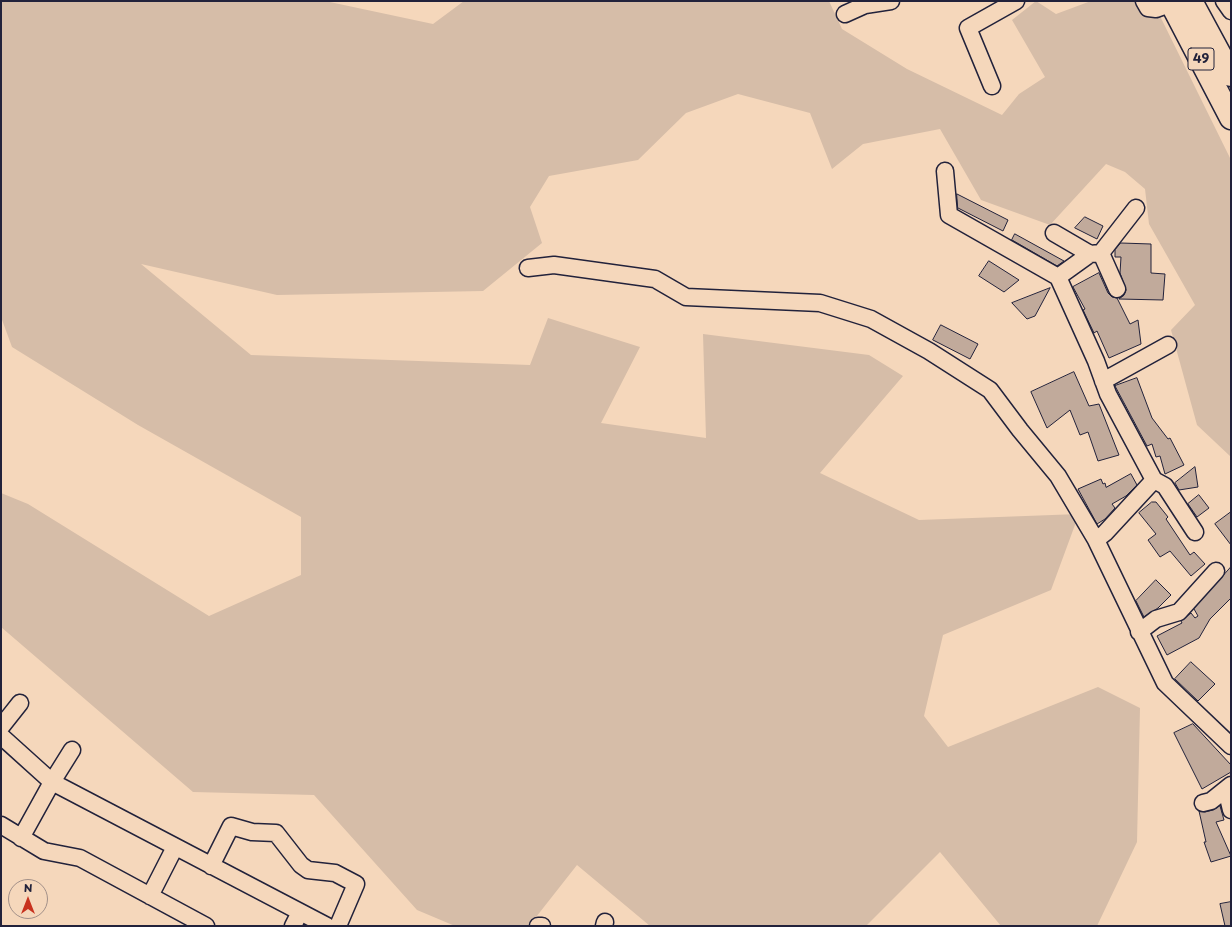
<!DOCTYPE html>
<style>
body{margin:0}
#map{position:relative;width:1232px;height:927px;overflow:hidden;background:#f5d7bb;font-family:"Playpen Sans",sans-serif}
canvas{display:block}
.frame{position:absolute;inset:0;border:2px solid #22223b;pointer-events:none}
.north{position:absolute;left:8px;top:879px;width:40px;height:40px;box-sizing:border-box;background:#f5d7bb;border:1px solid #a18f88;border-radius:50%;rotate:0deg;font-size:11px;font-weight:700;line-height:16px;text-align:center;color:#22223b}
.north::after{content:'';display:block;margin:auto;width:14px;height:18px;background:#c8321e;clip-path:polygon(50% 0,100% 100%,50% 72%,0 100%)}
</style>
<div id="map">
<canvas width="1232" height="927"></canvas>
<div class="frame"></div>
<div class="north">N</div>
</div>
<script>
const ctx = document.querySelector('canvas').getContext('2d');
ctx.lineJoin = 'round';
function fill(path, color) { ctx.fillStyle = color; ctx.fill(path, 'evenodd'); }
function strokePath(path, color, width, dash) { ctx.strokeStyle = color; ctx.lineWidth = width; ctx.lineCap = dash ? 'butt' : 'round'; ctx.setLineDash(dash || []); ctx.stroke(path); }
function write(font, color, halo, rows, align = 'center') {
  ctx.font = font + ' "Playpen Sans",sans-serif'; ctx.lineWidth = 3; ctx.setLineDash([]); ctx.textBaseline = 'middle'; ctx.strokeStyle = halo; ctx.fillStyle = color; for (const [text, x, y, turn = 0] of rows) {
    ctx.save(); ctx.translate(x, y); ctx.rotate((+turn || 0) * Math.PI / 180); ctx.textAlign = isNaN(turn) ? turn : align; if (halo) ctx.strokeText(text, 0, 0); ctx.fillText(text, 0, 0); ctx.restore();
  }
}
const green = new Path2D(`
 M1 1H325L433 24 464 1H829L842 29 907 69 1002 115 1019 94 1045 77 1012 20 1036 1 1056 14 1091 1H1137L1159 14 1231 160V457L1197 425 1171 330 1195 305 1149 224 1145 189 1125 172 1106 164 1050 225 981 200 940 129 863 144 832 169 810 113 738 94 686 113 638 160 549 176 530 207 542 243 483 291 277 295 141 264 251 355 530 365 548 318 640 347 601 423 706 438 703 334 869 355 903 376 820 473 919 520 1079 514 1051 590 943 635 924 716 948 747 1098 687 1140 708 1137 842 1097 926H1001L940 852 866 926H650L577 865 529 926H455L417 910 314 795 193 792 1 627V493L28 504 209 616 301 575V517L138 425 12 347 1 317Z`);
const building = new Path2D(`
 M957 194 1008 220 1003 231 958 208Z
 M1085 217 1103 226 1097 239 1075 228Z
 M1015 234 1064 261 1057 266 1012 240Z
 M1121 243 1151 244V273L1165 274 1163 300 1119 299 1124 295 1126 290 1120 273 1121 257H1115V250Z
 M989 261 1019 280 1004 292 979 276Z
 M1099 273 1108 293 1112 297 1117 298 1130 324 1138 320 1141 344 1109 358 1097 331 1094 333 1083 310 1085 309 1073 287Z
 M1050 288 1035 316 1027 319 1012 303Z
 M941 325 978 344 970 359 933 340Z
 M1074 372 1089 406 1099 404 1119 455 1098 461 1088 432 1080 435 1070 410 1047 428 1031 392Z
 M1137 378 1152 418 1168 439 1170 438 1184 465 1165 474 1160 456 1156 457 1152 444 1147 446 1115 386Z
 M1195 467 1198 487 1179 490 1175 483Z
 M1131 474 1137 485 1126 496 1112 504 1115 508 1105 519 1097 524 1078 489 1101 479 1103 484 1105 483 1106 487Z
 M1199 495 1209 508 1197 517 1188 504Z
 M1152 502H1156L1168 517 1166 519 1190 555 1194 552 1205 564 1191 576 1170 551 1160 557 1148 540 1156 534 1139 513Z
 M1231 512V545L1215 524Z
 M1231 567V598L1210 619 1199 638 1167 655 1157 636 1182 623 1181 621 1191 613 1195 618 1198 616 1194 609Z
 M1156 580 1171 595 1158 608 1144 617 1136 601Z
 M1191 662 1215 684 1198 701 1175 679Z
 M1193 724 1231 765V772L1202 789 1174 733Z
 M1220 806 1224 820 1216 822 1231 856 1211 862 1204 842H1206L1199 811 1205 812 1213 810Z
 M1231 902V926H1225L1220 904Z`);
const minor = new Path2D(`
 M1144 1 1148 8 1156 9 1178 1
 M1224 1 1231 11
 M845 14 865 5 891 1
 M992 86 968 28 1016 1
 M945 171 949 215 1058 277 1096 361 1108 394 1154 480 1105 533 1096 540
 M1054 233 1090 254
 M1101 253 1117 289
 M528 268 554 265 655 279 686 297 820 303 871 319 929 351 990 390 1020 430 1058 476 1096 540 1165 683 1231 746
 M1058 277 1090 254 1101 253 1136 208
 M1103 381 1168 345
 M1154 480 1165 486 1195 532
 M1139 632 1156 619 1179 612 1216 571
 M1 727 20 703
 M1 736 52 782 327 926
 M1226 789 1231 810
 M1203 803 1211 801 1231 785
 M1 825 44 851 80 858 206 926
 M21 838 52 782 72 750
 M211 866 231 826 252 832 276 833 301 865 308 870 335 873 356 884 338 926
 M150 896 175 847
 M293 926 300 912
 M538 926H542
 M604 926 605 922`);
const highway = new Path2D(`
 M1170 1 1231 118
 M1191 1 1231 75`);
const shields = [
 [1201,59,26]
];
const shieldNames = [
 ["49",1201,59]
];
fill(green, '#d6bda8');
fill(building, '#c1aa9b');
strokePath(building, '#22223b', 1);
strokePath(minor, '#22223b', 19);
strokePath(highway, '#22223b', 25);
strokePath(minor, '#f5d7bb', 16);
strokePath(highway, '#f5d7bb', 22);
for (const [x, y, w] of shields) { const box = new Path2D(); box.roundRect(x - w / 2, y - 11, w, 22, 3); ctx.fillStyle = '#f5d7bb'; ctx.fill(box); strokePath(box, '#22223b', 1); }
write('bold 13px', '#22223b', null, shieldNames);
</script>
